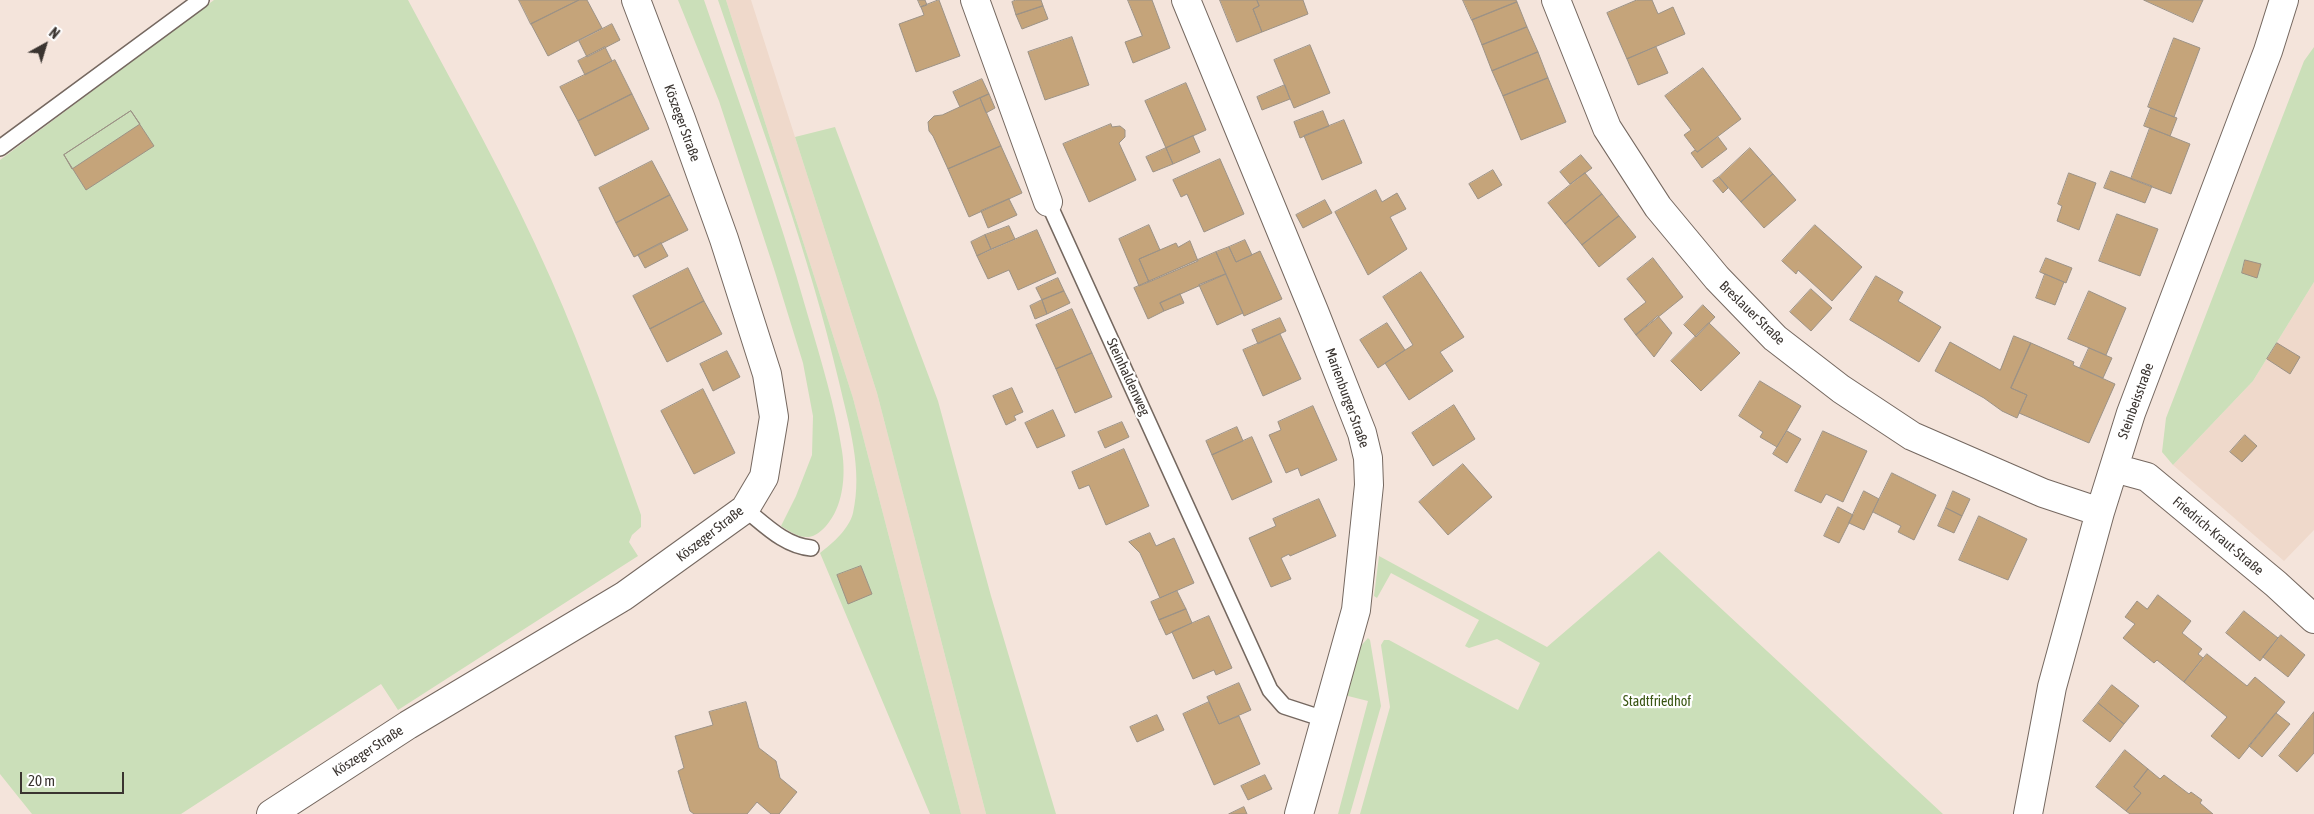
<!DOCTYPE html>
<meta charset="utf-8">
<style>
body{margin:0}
#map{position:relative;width:2314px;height:814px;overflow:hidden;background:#f4e4db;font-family:"Asap Condensed",sans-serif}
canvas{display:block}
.north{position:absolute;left:20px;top:20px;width:50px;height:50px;-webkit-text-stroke:4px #fff;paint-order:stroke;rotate:39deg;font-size:14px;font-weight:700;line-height:20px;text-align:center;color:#3a3430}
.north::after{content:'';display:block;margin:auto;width:18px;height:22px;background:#3a3430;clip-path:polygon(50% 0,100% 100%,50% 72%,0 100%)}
.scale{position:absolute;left:20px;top:772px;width:104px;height:22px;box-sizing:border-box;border:2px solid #3a3430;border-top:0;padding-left:6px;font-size:15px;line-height:18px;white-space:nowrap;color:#3a3430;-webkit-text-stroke:4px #fff;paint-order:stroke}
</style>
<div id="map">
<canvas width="2314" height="814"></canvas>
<div class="north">N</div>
<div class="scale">20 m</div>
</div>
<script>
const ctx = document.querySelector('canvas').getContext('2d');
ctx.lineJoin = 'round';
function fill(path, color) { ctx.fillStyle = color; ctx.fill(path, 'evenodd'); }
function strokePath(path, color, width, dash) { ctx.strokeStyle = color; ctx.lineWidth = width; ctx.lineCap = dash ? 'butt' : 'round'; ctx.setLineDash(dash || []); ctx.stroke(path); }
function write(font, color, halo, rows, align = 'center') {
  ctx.font = font + ' "Asap Condensed",sans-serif'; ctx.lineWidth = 4.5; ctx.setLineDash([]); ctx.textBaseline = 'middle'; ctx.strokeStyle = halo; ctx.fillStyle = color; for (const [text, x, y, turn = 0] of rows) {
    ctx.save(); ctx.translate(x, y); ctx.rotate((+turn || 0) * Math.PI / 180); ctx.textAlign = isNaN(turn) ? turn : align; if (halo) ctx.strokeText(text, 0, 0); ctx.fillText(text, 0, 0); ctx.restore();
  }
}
const built = new Path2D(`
 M726 0H751L795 137 877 393 986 814H961L853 398Z
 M2314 282V530L2284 561 2173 465 2253 381Z`);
const green = new Path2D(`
 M214 0H408C457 92 509 183 551 279 585 356 613 436 641 515V527L632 535 629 542 638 556 398 710 381 684 181 814H32L0 774V160Z
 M678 0H704C740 105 778 209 808 316 821 360 835 406 842 451 846 476 843 507 826 526 810 544 798 537 781 526L796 496 812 455 813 416 803 363 775 272 719 101Z
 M718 0H726L853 398 961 814H930L820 553C833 543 849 529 853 513 863 469 849 425 839 382 809 252 761 126 718 0Z
 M2314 47V282L2253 381 2173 465 2162 452 2166 418 2304 61Z
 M835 127 938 401 991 596 1056 814H986L877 393 795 137Z
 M1659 551 1943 814H1360L1390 707 1381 645 1384 640H1389L1518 710 1540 663 1497 639 1469 648 1465 646 1479 620 1391 573 1377 598 1374 596 1379 556 1547 647Z
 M1368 638 1370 640 1381 706 1350 814H1338L1368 701 1344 695 1358 649Z`);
const building = new Path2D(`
 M519 0H579L531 24Z
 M579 0H587L602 28 548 56 531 24Z
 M918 0H925L927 5 921 7Z
 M939 0 960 56 916 72 899 24 924 15 921 7Z
 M1016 0H1041L1043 6 1016 15 1012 2Z
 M1128 0H1152L1170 48 1133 63 1125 42 1142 36Z
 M1220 0H1257L1259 6 1253 9 1262 32 1237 42Z
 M1257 0H1303L1308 14 1262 32 1253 9 1259 6Z
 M1463 0H1516L1517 2 1472 20Z
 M1637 0H1652L1658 14 1673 7 1685 34 1627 59 1607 13Z
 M2144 0H2203L2193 22Z
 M1517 2 1527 27 1482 45 1472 20Z
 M1043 6 1048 19 1022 29 1016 15Z
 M612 24 620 40 587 57 579 41Z
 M1527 27 1538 52 1492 71 1482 45Z
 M1072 37 1089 85 1045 100 1028 52Z
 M2174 38 2200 48 2174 117 2148 107Z
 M1310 45 1330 93 1294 108 1274 60Z
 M605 47 612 61 585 75 578 61Z
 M1656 47 1668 73 1638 85 1627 59Z
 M1538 52 1548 78 1503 96 1492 71Z
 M615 60 632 94 578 121 560 87Z
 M1703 68 1741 119 1697 152 1684 135 1691 130 1665 96Z
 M1548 78 1566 122 1521 140 1503 96Z
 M982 79 989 94 960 107 953 92Z
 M1186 83 1206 130 1166 148 1145 101Z
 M1285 85 1290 99 1262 110 1257 97Z
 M632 94 649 129 595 156 578 121Z
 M989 94 995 108 986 113 980 98Z
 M980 98 1001 146 948 169 933 136 929 131 928 122 934 116 942 115Z
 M2151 108 2177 118 2170 136 2144 126Z
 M131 111 154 146 86 190 64 155Z
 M131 111 140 124 72 169 64 155Z
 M1323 111 1329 126 1300 138 1294 122Z
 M1344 120 1362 163 1322 180 1304 136Z
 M1111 124 1112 127 1120 126 1125 130V137L1119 143 1136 180 1089 202 1063 144Z
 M2150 128 2190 144 2171 194 2131 179Z
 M1193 136 1200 152 1173 164 1166 148Z
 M1718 137 1727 149 1702 168 1691 153 1695 150 1697 152Z
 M1001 146 1022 193 969 217 948 169Z
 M1166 148 1173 164 1153 172 1146 157Z
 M1750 148 1773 174 1741 202 1719 177Z
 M1581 155 1592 168 1570 184 1560 172Z
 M1220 159 1244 214 1204 232 1187 194 1181 197 1173 180Z
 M652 161 670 195 616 223 599 188Z
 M1493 170 1502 185 1478 199 1469 184Z
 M2111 171 2152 186 2145 203 2104 188Z
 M1585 173 1602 194 1565 224 1548 203Z
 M2069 173 2096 183 2079 230 2057 221 2062 206 2058 204Z
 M1773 174 1796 200 1764 228 1741 202Z
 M1719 177 1728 188 1723 193 1713 181Z
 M1376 190 1382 202 1397 193 1406 209 1390 217 1407 249 1368 275 1335 212Z
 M1602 194 1619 216 1582 245 1565 224Z
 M670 195 688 230 634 257 616 223Z
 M1009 199 1017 215 988 228 981 211Z
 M1325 200 1332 213 1303 228 1296 215Z
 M2117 214 2158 229 2140 276 2099 261Z
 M1619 216 1636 237 1599 267 1582 245Z
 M1149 225 1160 250 1139 259 1149 282 1139 286 1119 239Z
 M1815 225 1862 267 1832 301 1798 270 1796 274 1782 261Z
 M1009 226 1015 239 991 249 985 235Z
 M1037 230 1056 273 1018 290 1009 270 988 279 977 256Z
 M985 235 991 249 977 256 971 242Z
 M1245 240 1252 255 1236 262 1229 247Z
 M1190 241 1198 261 1149 282 1139 259 1176 243 1178 247Z
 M661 243 668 256 645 268 638 255Z
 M1229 247 1236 262 1260 251 1282 299 1244 316 1216 252Z
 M1216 252 1226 274 1160 303 1164 311 1148 319 1134 288Z
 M1653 258 1683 297 1636 335 1624 319 1646 302 1627 279Z
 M2046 258 2072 268 2066 283 2040 272Z
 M2245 260 2261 264 2257 278 2242 273Z
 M688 268 704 301 650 329 633 296Z
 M1421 272 1464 337 1440 352 1453 371 1409 400 1385 363 1413 345 1383 297Z
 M1226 274 1243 313 1217 325 1199 285Z
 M2045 274 2064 282 2055 305 2036 298Z
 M1876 276 1903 292 1898 301 1941 327 1919 362 1850 320Z
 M1058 278 1064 291 1042 300 1036 288Z
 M1811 289 1832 308 1811 331 1790 312Z
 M1064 291 1070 303 1047 314 1042 300Z
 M2089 291 2126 308 2106 355 2068 339Z
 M1180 294 1184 303 1164 311 1160 303Z
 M1042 300 1047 314 1035 319 1030 306Z
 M704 301 722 334 667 362 650 329Z
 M1703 305 1715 317 1696 337 1684 325Z
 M1072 309 1092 353 1056 369 1036 325Z
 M1658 316 1672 333 1654 357 1636 335Z
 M1280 318 1286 331 1258 344 1252 330Z
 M1387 323 1405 350 1378 368 1360 340Z
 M1709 323 1740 353 1701 391 1671 361Z
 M1280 334 1301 379 1263 396 1243 350Z
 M2014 336 2031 343 2011 388 2027 395 2017 418 2002 411 1984 398 1935 371 1950 342 2000 370Z
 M2031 343 2074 362 2073 365 2115 384 2089 443 2019 413 2027 395 2011 388Z
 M2277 343 2300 357 2290 374 2267 359Z
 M2089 348 2112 358 2103 378 2080 368Z
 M727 351 740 377 713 391 700 364Z
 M1092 353 1112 397 1075 413 1056 369Z
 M1760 381 1801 406 1777 447 1760 437 1763 432 1739 416Z
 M1012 388 1023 412 1014 416 1016 420 1006 425 993 396Z
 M703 389 735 453 694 474 661 411Z
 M1454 405 1475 439 1433 466 1412 433Z
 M1313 406 1337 460 1301 476 1298 468 1286 473 1269 435 1281 430 1278 422Z
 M1053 410 1065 436 1037 448 1025 423Z
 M1122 422 1129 437 1105 448 1098 432Z
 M1237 427 1243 441 1212 455 1206 441Z
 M1787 431 1801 439 1787 463 1773 454Z
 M1823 431 1867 451 1843 502 1826 494 1821 503 1795 491Z
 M2245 435 2257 446 2242 462 2230 452Z
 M1252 437 1272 482 1232 500 1212 455Z
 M1124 449 1149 506 1106 525 1089 485 1079 489 1072 472Z
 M1463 464 1492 497 1448 535 1419 502Z
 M1892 473 1936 495 1914 540 1898 532 1901 526 1873 512Z
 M1864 491 1879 499 1864 530 1849 523Z
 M1953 491 1970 499 1962 516 1946 508Z
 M1319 499 1336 536 1290 556 1289 554 1281 558 1291 579 1271 587 1249 538 1276 526 1273 519Z
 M1838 507 1853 515 1839 543 1824 536Z
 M1946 508 1962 516 1954 533 1938 526Z
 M1979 516 2027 539 2008 580 1959 560Z
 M1150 533 1156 546 1174 538 1194 583 1160 598 1140 553 1129 542Z
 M861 566 872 594 848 604 837 575Z
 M1177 591 1186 609 1159 620 1151 602Z
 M2158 595 2191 621 2182 633 2202 649 2198 654 2203 658 2184 682 2157 660 2154 663 2123 638 2135 624 2125 617 2137 601 2147 609Z
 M1186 609 1192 623 1166 635 1159 620Z
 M2244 611 2278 638 2260 661 2226 633Z
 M1209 616 1232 668 1216 675 1214 670 1193 679 1172 632Z
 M2281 635 2305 655 2288 677 2263 657Z
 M2207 654 2247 686 2255 677 2285 702 2239 759 2211 736 2227 717 2184 682Z
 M1239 683 1251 710 1219 724 1207 697Z
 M2112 685 2139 706 2124 724 2098 703Z
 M746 702 759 748 776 761 780 778 797 792 779 814H771L757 802 747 814H694L690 811 678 771 684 768 675 736 713 725 709 712Z
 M1209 702 1219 724 1239 716 1260 764 1214 785 1183 714Z
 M2098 703 2124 724 2110 742 2083 721Z
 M2314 712V753L2297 772 2279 756Z
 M2276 713 2290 724 2262 757 2249 746Z
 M1157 715 1164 730 1137 742 1130 727Z
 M2125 750 2148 769 2134 787 2141 793 2126 811 2096 787Z
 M2148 769 2160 779 2164 775 2189 794 2191 792 2202 800 2200 803 2213 814H2130L2126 811 2141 793 2134 787Z
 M1265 775 1272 789 1248 800 1241 786Z
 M1244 807 1247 814H1229Z`);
const lane = new Path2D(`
 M0 148 201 0
 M1048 202 1270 690 1284 706 1324 719
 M745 509C765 525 785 546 811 548`);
const street = new Path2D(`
 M975 0 1048 202
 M1186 0 1314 311 1362 433 1368 458 1369 485 1356 610 1299 814
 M1556 0 1607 128 1658 207 1717 278 1775 338 1841 389 1912 436 2043 493 2100 512
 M2114 468 2147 477 2276 584 2314 619
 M271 814 408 725 624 596 745 509 764 477 774 417 767 374 724 239 681 119 636 0
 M2028 814 2052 687 2100 512 2131 413 2268 51 2284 0`);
const streetNames = [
 ["Köszeger Straße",682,123,70],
 ["Breslauer Straße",1752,313,44],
 ["Steinhaldenweg",1128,377,65],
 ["Marienburger Straße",1347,398,70],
 ["Steinbeisstraße",2136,401,-70],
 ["Köszeger Straße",710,534,-38],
 ["Friedrich-Kraut-Straße",2218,536,40],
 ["Köszeger Straße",368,751,-33]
];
const parkNames = [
 ["Stadtfriedhof",1657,702]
];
fill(built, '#efd9cb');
fill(green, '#cbdfb9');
fill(building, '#c5a47a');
strokePath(building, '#9c9286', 1);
strokePath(lane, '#756860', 18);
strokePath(street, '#756860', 30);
strokePath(lane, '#fff', 15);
strokePath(street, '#fff', 28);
write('14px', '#3a3430', '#fff', streetNames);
write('14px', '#385411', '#fff', parkNames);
</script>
